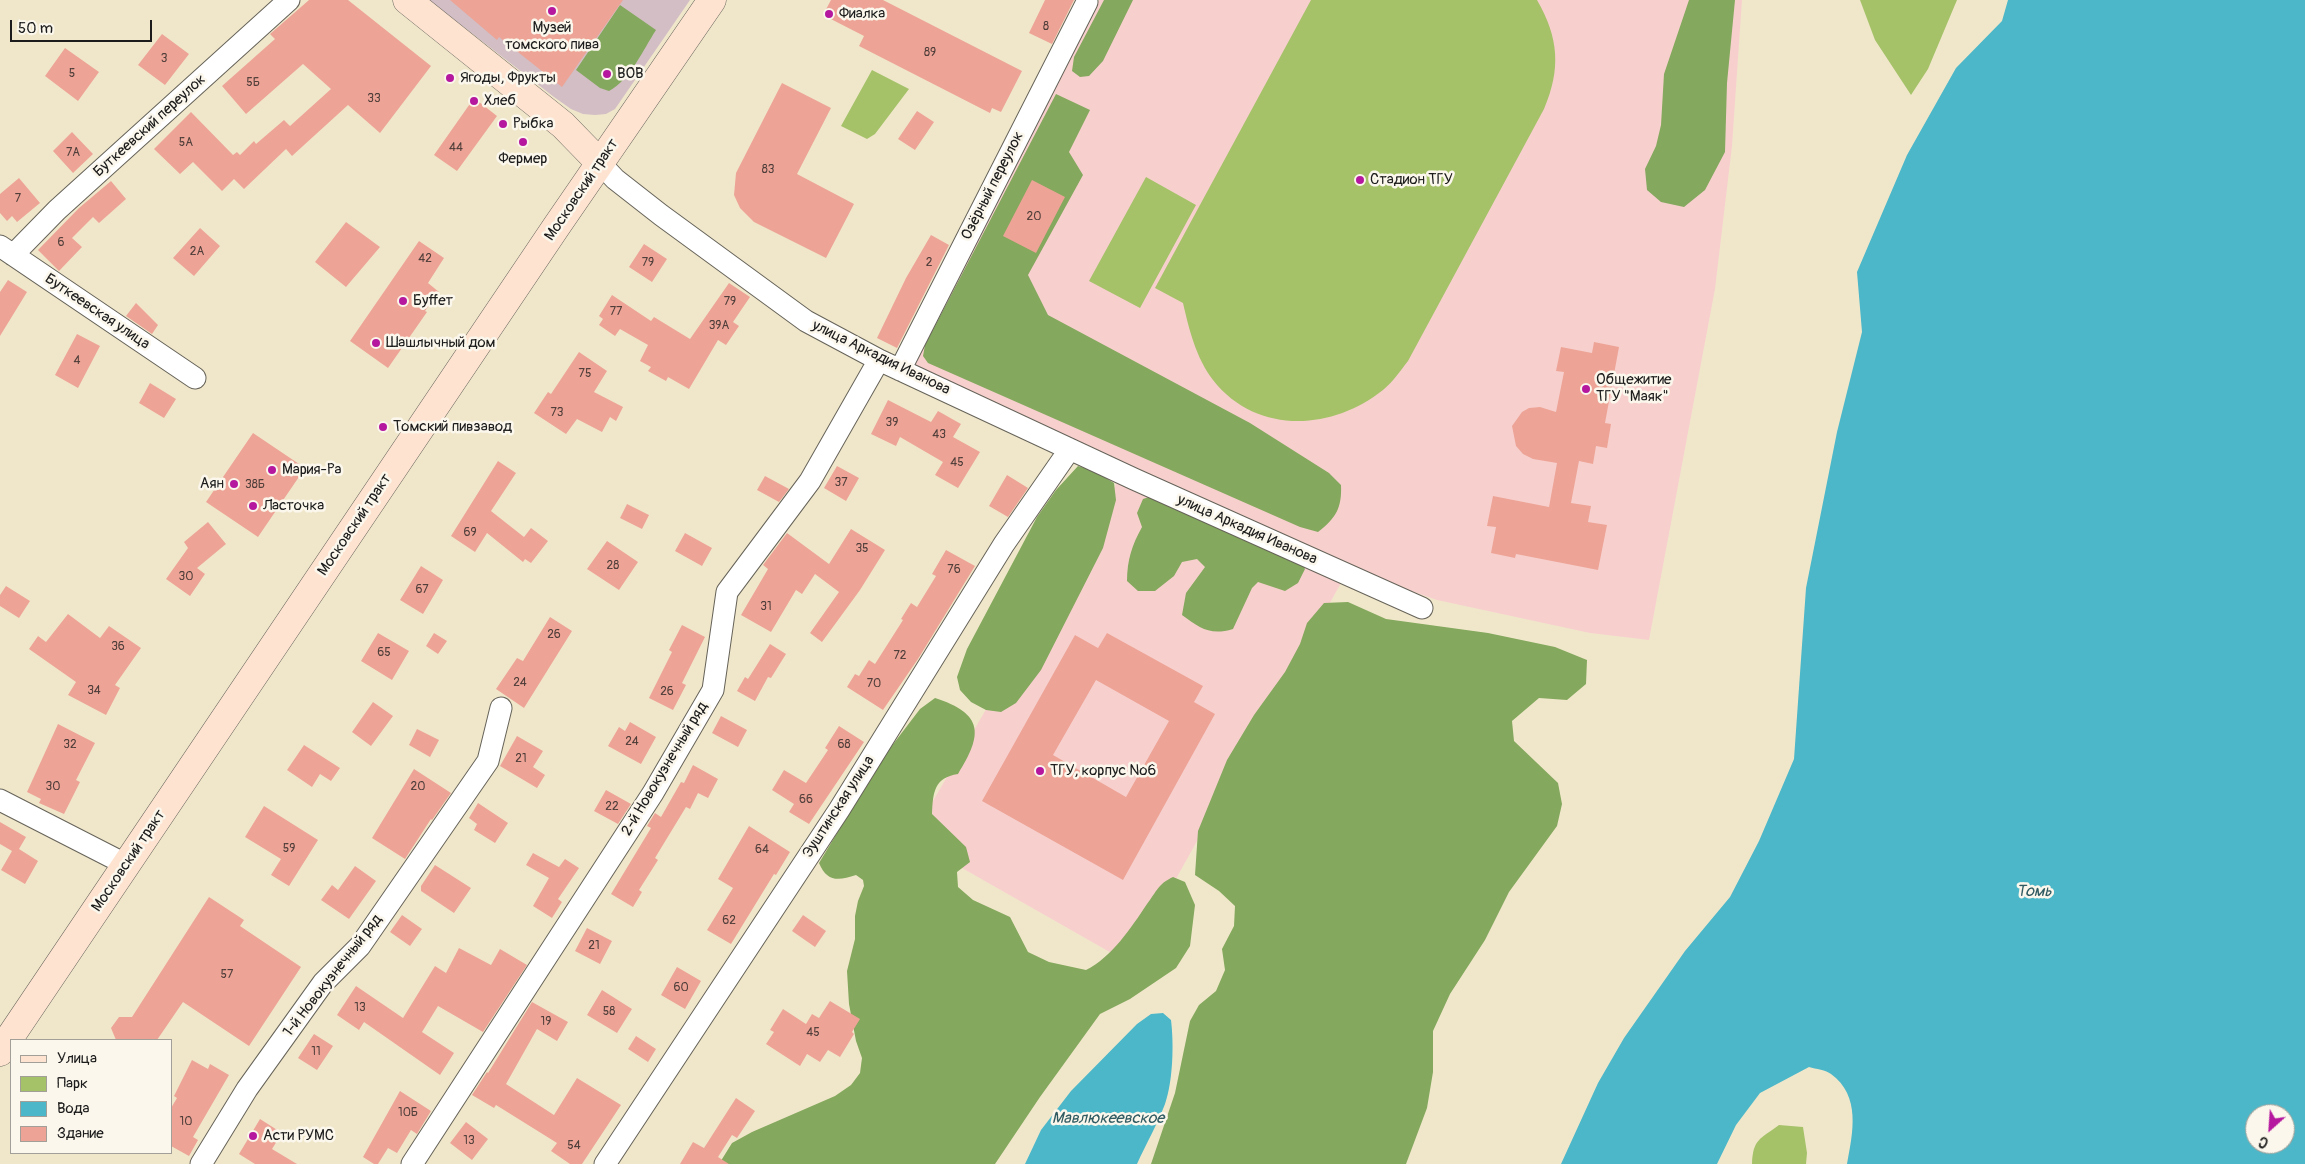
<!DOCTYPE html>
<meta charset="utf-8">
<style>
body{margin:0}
#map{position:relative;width:2305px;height:1164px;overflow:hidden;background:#f0e7cb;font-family:Pangolin,sans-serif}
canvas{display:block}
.legend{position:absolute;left:10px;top:1039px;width:162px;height:115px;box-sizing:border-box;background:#fbf7ec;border:1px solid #a29f99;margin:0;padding:6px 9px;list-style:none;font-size:15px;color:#1c1c1c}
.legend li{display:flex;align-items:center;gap:10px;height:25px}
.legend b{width:25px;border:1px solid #a29f99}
.north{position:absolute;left:2245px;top:1104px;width:50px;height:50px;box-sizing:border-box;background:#fbf7ec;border:1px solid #a29f99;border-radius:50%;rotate:206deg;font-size:14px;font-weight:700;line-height:20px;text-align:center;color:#1c1c1c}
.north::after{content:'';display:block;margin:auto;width:18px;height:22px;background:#b5179e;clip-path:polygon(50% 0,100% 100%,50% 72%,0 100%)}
.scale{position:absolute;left:10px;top:20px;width:142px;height:22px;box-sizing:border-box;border:2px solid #1c1c1c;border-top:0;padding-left:6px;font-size:15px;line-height:18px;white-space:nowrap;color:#1c1c1c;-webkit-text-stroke:4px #fbf7ec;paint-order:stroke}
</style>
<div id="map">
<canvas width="2305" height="1164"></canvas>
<ul class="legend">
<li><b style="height:6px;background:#fee3d1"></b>Улица</li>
<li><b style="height:14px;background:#a5c269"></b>Парк</li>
<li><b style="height:14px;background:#4bb7c8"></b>Вода</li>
<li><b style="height:14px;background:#eda496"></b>Здание</li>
</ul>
<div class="north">С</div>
<div class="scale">50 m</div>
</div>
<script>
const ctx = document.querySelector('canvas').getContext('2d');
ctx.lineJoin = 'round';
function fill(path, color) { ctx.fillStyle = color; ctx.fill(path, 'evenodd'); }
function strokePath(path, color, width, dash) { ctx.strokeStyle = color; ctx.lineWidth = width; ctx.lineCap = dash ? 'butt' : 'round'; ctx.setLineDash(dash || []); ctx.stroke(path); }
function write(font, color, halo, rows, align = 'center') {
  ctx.font = font + ' Pangolin,sans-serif'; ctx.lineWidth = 5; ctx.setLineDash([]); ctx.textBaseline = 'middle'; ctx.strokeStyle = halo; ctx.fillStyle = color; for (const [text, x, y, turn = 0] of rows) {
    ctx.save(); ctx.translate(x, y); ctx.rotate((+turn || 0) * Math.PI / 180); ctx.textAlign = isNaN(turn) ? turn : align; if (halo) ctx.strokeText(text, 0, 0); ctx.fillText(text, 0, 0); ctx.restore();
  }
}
const built = new Path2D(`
 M1099 0H1742L1732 146 1715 289 1649 640 1590 633 1437 600 1388 583 1318 555 910 365Z
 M1118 481 1341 583 1129 963 911 839Z`);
const industrial = new Path2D(`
 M429 0H690L615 109 606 114 595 115 583 114 571 109 554 97Z`);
const green = new Path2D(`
 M1311 0H1537C1559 38 1561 69 1544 109L1408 361C1400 371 1393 382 1383 390 1332 431 1256 435 1213 380 1196 358 1189 329 1183 303L1155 288Z
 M1860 0H1957L1928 69 1911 95 1875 40Z
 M872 70 909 89 875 134 867 139 841 126Z
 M1146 177 1196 205 1140 308 1089 281Z
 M1779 1125 1803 1127 1807 1153 1806 1164H1752C1753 1139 1760 1139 1779 1125Z`);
const forest = new Path2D(`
 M1104 0H1133L1103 61 1089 76 1080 77 1072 71 1074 57Z
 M1689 0H1735L1727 83 1725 152 1705 190 1684 207 1661 202 1647 190 1645 169 1656 146 1661 125 1664 74Z
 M620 5 656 30C643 50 630 80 609 91L600 88 576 70Z
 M1056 94 1090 110 1069 152 1083 175 1028 275 1048 315 1250 423 1329 473 1341 485C1342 508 1336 518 1318 532L1300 527 928 363 923 356 925 345Z
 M1078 466 1094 471 1114 483 1116 500 1103 548 1041 670 1016 703 1001 712 986 710 971 702 960 690 957 677 967 649 1037 517 1056 490Z
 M1155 495 1299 559 1305 569 1298 583 1285 591 1258 582 1252 588 1233 629C1210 636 1200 628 1182 615L1186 593 1205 567 1197 559 1182 562 1174 576 1155 591H1138L1127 581C1127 560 1132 545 1142 527L1137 513 1143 499Z
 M1348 602 1386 619 1488 633 1555 647 1587 660 1586 684 1567 700 1539 698 1512 721 1514 741 1558 783 1562 804 1557 826 1509 892 1485 940 1450 994 1433 1031V1072L1427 1108 1406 1164H1151L1175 1093 1190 1021 1199 1005 1216 991 1225 970 1222 949 1234 926 1235 906 1219 891 1195 875 1198 831 1227 760 1254 715 1285 672 1300 644 1307 623 1324 603Z
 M935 698C984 714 983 734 958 774 934 778 933 792 932 814L966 847 970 862 957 872 958 887 973 900 1010 917 1028 952 1049 962 1086 970C1112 957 1131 928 1147 904 1157 891 1158 884 1173 877L1185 882 1195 905 1190 946 1176 968 1130 999 1100 1014 1040 1097 995 1164H719L732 1143 752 1132 835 1096 851 1085 860 1073 862 1058 856 1041 849 1004 847 971 855 939V916L858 901 864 886 863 880 856 875C838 881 827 882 819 863L881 760 920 709Z`);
const water = new Path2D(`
 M2008 0H2305V1164H1847C1853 1132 1861 1096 1831 1074 1826 1070 1816 1069 1809 1067L1760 1093 1736 1125 1717 1164H1561L1598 1083 1624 1038 1685 951 1730 897 1759 841 1794 759 1806 588 1837 432 1862 332 1857 272 1907 155 1956 68 2002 21ZM2255 1114H2285V1144H2255Z
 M1163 1013 1171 1020C1174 1044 1173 1081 1165 1104 1157 1125 1146 1144 1137 1164H1025L1041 1130 1071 1091 1137 1024 1151 1014Z`);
const building = new Path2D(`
 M309 0H348L431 66 380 133 348 105 292 156 286 149 244 189 234 179 222 191 193 162 180 174 154 149 191 112 233 155 237 152 240 155 254 141 256 144 284 120 290 126 331 89 303 64 246 114 222 86 275 39 270 34Z
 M450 0H623L562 87 499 37 497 40Z
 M831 0H883L1022 71 1001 112 992 108 990 113 859 46 864 36 823 15Z
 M1045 0H1074L1052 44 1029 33Z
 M162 34 189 54 165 85 138 65Z
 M65 48 99 72 78 101 45 76Z
 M782 83 831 108 797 174 854 204 826 258 754 222 740 208 734 195 736 173Z
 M474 98 497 116 457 171 434 155Z
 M917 111 934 122 915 150 898 139Z
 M72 132 93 154 73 173 53 151Z
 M19 178 40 203 17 222 12 216 7 221 0 213V194Z
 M1032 180 1065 197 1036 253 1003 236Z
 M111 181 126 199 99 223 93 217 72 238 82 247 59 271 38 250 79 208Z
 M346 222 380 247 346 287 315 262Z
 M200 228 220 246 194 276 173 258Z
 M931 235 949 245 897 348 877 338 906 278Z
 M419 241 444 258 428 283 439 292 425 311 427 312 388 368 350 341Z
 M644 244 667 259 652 282 629 267Z
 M8 280 27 292 0 336V292Z
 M729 283 750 297 733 322 739 326 726 345 718 340 689 389 668 377 666 381 648 371 651 367 640 361 648 345 620 329 615 336 599 325 603 319 599 316 612 295 651 321 654 317 690 339Z
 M136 303 158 325 152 334 126 316Z
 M77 334 100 346 78 388 55 375Z
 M1594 342 1619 347 1605 423 1611 424 1607 448 1596 446 1593 464 1579 461 1571 503 1591 506 1588 522 1607 525 1598 570 1516 554 1515 558 1491 553 1496 527 1487 526 1493 496 1549 507 1557 463 1533 459 1523 454 1516 446 1512 426 1522 412 1529 408 1540 407 1556 412 1564 372 1556 371 1561 347 1592 353Z
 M579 352 607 371 594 392 623 407 616 421 610 417 602 432 577 419 566 434 534 413 548 392 551 394Z
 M150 383 176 399 164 418 139 403Z
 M888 400 931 422 938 411 961 424 953 437 980 452 958 488 935 475 943 462 900 437 896 446 871 434Z
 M253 433 305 468 258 537 206 502Z
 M498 461 516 473 491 511 524 537 531 528 548 541 531 563 525 559 523 562 487 533 475 552 451 536Z
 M837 466 859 478 846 501 824 488Z
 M1007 475 1028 488 1008 517 989 506Z
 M765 476 789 489 779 502 757 490Z
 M627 504 649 515 642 529 620 518Z
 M208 522 226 544 197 568 205 574 190 596 166 579 188 548 184 542Z
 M851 529 885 550 860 590 822 642 810 633 839 592 815 574 802 594 796 590 771 632 741 615 768 569 763 565 787 533 829 564Z
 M685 533 712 548 702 566 675 551Z
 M607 541 638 562 619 590 587 569Z
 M946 550 975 566 918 659 883 710 847 687 855 674 859 676 869 660 875 664 903 620 901 619 911 603 917 607 936 576 932 574Z
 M421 566 443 580 423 614 400 600Z
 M6 586 30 601 19 618 0 606V595Z
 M68 614 100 638 109 626 141 648 115 685 120 688 106 715 68 695 76 682 29 649 38 636 46 642Z
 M550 617 572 631 524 708 496 689 517 658 523 661Z
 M682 625 705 637 682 683 686 685 673 710 649 698 672 652 669 650Z
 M378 633 409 651 392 680 361 661Z
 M434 633 447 641 438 654 426 646Z
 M1107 633 1203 686 1194 702 1215 714 1123 880 982 801 1075 635 1098 648ZM1096 680 1169 721 1126 797 1053 755Z
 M770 644 786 654 771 678 768 677 755 701 737 691 745 677 748 679Z
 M373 702 393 716 371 746 352 732Z
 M721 716 747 730 738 747 712 733Z
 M630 722 656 737 641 764 608 746 619 727 625 731Z
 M58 724 95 743 76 780 80 782 64 814 39 803 41 799 27 792Z
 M839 726 864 742 809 824 789 812 794 804 772 790 784 770 806 783 828 750 825 748Z
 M417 729 439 740 430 757 409 745Z
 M517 736 543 751 533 767 545 775 537 788 500 766Z
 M304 745 340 768 331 781 320 774 312 787 287 770Z
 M693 765 718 779 708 798 698 793 690 809 686 807 655 858 658 860 639 890 642 892 633 907 611 894 651 828 647 826 655 813 661 817 681 782 684 783Z
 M414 769 451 793 432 820 431 819 405 859 372 838Z
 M606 790 631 804 618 824 594 811Z
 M478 803 508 823 495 843 474 830 477 824 469 818Z
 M264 806 318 840 289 886 271 875 281 859 245 837Z
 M0 822 26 837 19 849 38 861 25 884 1 870 12 851 0 844Z
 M749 826 790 852 776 875 774 874 731 944 707 930 733 888 718 879Z
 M533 853 559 867 565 859 579 868 558 899 562 902 552 918 533 906 549 878 526 865Z
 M435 865 471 888 454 913 421 891V886Z
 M355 866 376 881 349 919 321 900 332 885 338 890Z
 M209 897 244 920 240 926 301 967 249 1046 183 1002 157 1040H116L111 1028 119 1017H132Z
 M402 915 422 929 410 946 390 932Z
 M803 915 826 931 815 947 792 931Z
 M587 928 612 941 600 964 575 951Z
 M459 948 491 965 500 949 527 965 483 1032 438 1006 422 1032 454 1053 440 1075 364 1022 359 1030 337 1015 356 986 403 1018 435 966 446 973Z
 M677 967 701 981 685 1009 661 995Z
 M602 990 632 1009 617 1033 587 1015Z
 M830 1001 860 1019 852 1032 854 1034 840 1057 828 1050 820 1062 807 1054 800 1066 766 1044 774 1032 770 1030 783 1009 806 1024 812 1014 819 1018Z
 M532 1002 568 1022 557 1041 537 1029 506 1084 554 1115 577 1078 621 1105 582 1164H570L551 1151 557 1143 496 1105 494 1108 472 1095 487 1072 488 1073Z
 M314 1034 333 1046 317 1070 298 1058Z
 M636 1036 656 1049 648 1062 628 1049Z
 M192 1060 208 1069 210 1064 229 1075 193 1137 198 1140 189 1156 171 1146V1108L177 1098 174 1096Z
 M400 1091 431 1111 417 1134 411 1130 397 1153 388 1148 378 1164H374L363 1157Z
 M736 1098 755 1111 737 1138 732 1135 718 1157 729 1164H680L693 1142 704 1148Z
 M260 1119 282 1133 272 1149 297 1164H255L239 1154Z
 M466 1122 488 1139 472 1160 450 1143Z`);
const street = new Path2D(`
 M600 163 615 179 661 215 806 321 879 360 1134 479 1422 608
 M0 246 195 378
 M13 255 57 210 289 0
 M900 370 1087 2
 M0 800 127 865
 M201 1164 247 1089 323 983 360 946 488 761 501 708
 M412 1164 653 793 713 690 727 592 810 481 879 360
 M605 1164 839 810 1004 544 1070 449`);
const secondary = new Path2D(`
 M407 0 563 125 600 163
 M0 1052 556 227 712 0`);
const markers = [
 [552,11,5,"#b5179e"],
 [829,14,5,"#b5179e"],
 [607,74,5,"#b5179e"],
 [450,78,5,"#b5179e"],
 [474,101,5,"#b5179e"],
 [503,124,5,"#b5179e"],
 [523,142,5,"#b5179e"],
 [1360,180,5,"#b5179e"],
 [403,301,5,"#b5179e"],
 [376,343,5,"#b5179e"],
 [1586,389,5,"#b5179e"],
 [383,427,5,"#b5179e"],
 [272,470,5,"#b5179e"],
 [234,484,5,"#b5179e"],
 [253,506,5,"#b5179e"],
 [1040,771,5,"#b5179e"],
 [253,1136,5,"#b5179e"]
];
const numberNames = [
 ["8",1046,27],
 ["89",930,53],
 ["3",164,59],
 ["5",72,74],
 ["5Б",253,83],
 ["33",374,99],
 ["5А",186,143],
 ["44",456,148],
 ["7А",73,153],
 ["83",768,170],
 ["7",18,199],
 ["20",1034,217],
 ["6",61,243],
 ["2А",197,252],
 ["42",425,259],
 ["79",648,263],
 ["2",929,263],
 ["79",730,302],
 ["77",616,312],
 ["39А",719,326],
 ["4",77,361],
 ["75",585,374],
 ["73",557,413],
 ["39",892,423],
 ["43",939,435],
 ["45",957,463],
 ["37",841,483],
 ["38Б",255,485],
 ["69",470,533],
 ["35",862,549],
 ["28",613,566],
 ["76",954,570],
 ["30",186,577],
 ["67",422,590],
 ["31",766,607],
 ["26",554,635],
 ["36",118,647],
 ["65",384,653],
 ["72",900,656],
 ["24",520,683],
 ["70",874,684],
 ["34",94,691],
 ["26",667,692],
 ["24",632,742],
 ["32",70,745],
 ["68",844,745],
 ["21",521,759],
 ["30",53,787],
 ["20",418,787],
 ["66",806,800],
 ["22",612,807],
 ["59",289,849],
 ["64",762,850],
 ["62",729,921],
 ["21",594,946],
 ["57",227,975],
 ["60",681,988],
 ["13",360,1008],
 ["58",609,1012],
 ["19",546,1022],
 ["45",813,1033],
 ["11",316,1052],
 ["10Б",408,1113],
 ["10",186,1122],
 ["13",469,1141],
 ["54",574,1146]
];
const poiNames = [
 ["Фиалка",839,14],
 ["Музей",552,28,"center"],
 ["томского пива",552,45,"center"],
 ["ВОВ",617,74],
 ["Ягоды, Фрукты",460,78],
 ["Хлеб",484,101],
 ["Рыбка",513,124],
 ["Фермер",523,159,"center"],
 ["Стадион ТГУ",1370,180],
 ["Буffет",413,301],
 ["Шашлычный дом",386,343],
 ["Общежитие",1596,380],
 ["ТГУ \"Маяк\"",1596,397],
 ["Томский пивзавод",393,427],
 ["Мария-Ра",282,470],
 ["Аян",224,484,"right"],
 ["Ласточка",263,506],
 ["ТГУ, корпус №6",1050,771],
 ["Асти РУМС",263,1136]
];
const streetNames = [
 ["Буткеевский переулок",150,126,-42],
 ["Озёрный переулок",993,186,-63],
 ["Московский тракт",582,190,-56],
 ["Буткеевская улица",97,312,34],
 ["улица Аркадия Иванова",881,358,26],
 ["Московский тракт",355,525,-56],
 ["улица Аркадия Иванова",1247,530,24],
 ["2-й Новокузнечный ряд",665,769,-59],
 ["Эуштинская улица",839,807,-57],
 ["Московский тракт",129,861,-56],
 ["1-й Новокузнечный ряд",333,976,-52]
];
const waterNames = [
 ["Томь",2034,892],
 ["Мавлюкеевское",1108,1119]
];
fill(built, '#f7d0ce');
fill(industrial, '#d2bec4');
fill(green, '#a5c269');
fill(forest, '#84a85d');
fill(water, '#4bb7c8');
fill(building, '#eda496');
strokePath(street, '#666359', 23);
strokePath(secondary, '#666359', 29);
strokePath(street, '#fff', 21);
strokePath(secondary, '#fee3d1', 28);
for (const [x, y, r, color] of markers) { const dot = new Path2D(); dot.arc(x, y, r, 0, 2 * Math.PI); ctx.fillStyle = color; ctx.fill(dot); strokePath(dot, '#fbf7ec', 2); }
write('12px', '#503e3a', null, numberNames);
write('15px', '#1c1c1c', '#fbf7ec', poiNames, 'left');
write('15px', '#1c1c1c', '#fbf7ec', streetNames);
write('italic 16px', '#2f5a61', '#fbf7ec', waterNames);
</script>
